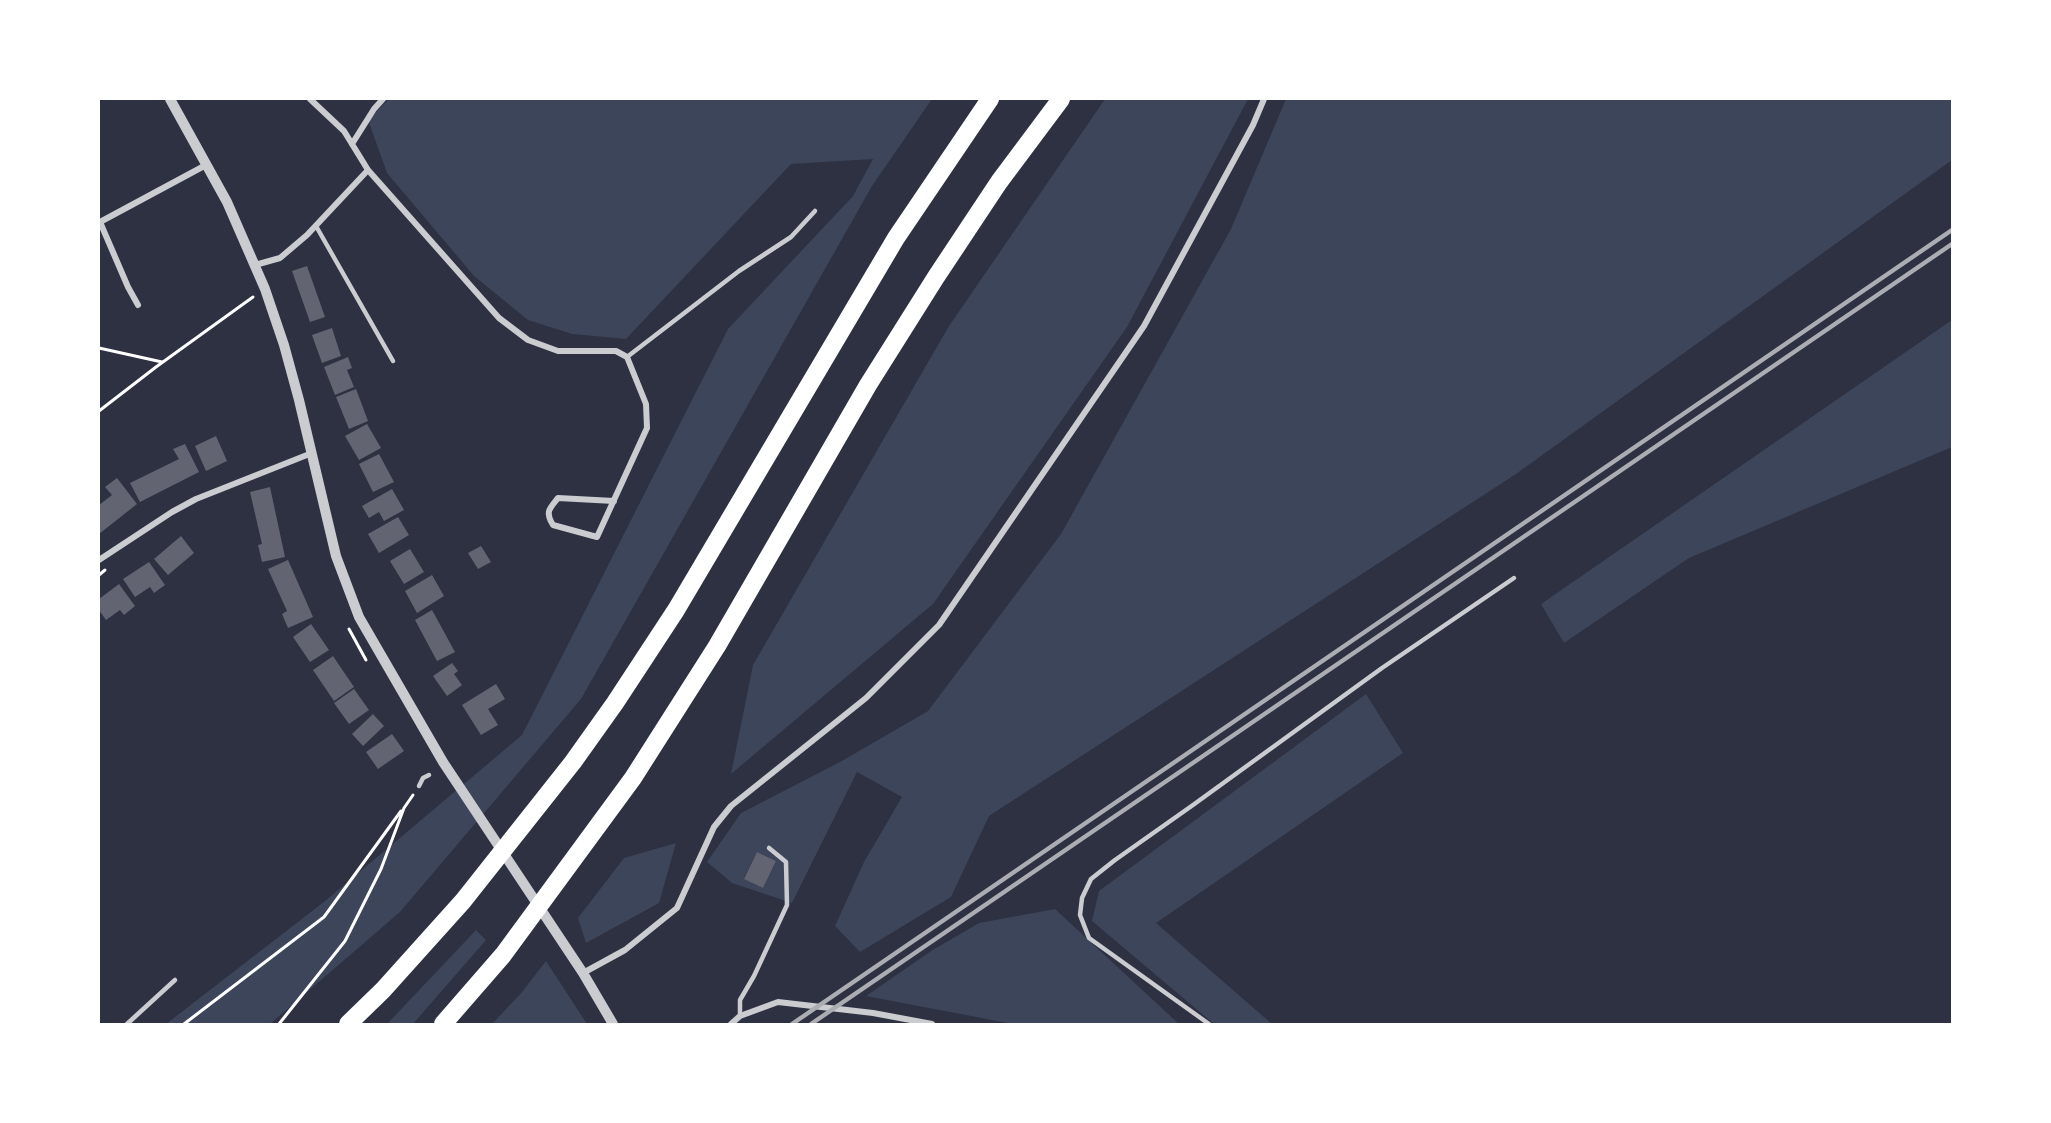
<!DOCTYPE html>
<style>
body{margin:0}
#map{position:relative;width:2051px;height:1123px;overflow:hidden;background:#2d3142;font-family:Overpass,sans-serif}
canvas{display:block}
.frame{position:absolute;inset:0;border:100px solid #fff;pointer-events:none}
</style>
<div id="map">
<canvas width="2051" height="1123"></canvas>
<div class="frame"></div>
</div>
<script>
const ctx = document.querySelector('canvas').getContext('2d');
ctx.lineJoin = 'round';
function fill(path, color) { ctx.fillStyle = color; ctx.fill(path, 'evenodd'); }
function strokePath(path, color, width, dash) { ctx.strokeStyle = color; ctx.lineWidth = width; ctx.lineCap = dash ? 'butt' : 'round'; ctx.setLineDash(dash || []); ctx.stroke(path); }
const green = new Path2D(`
 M389 99H932L872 186 581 699 400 912 270 1024H166L325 901 522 735 728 329 853 196 873 159 791 164 626 339 572 334 528 320 474 276 387 173 368 120Z
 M1105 99H1248L1127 327 933 604 731 774 753 665 949 326Z
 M1286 99H1952V160L1516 474 989 816 951 897 860 952 835 926 864 862 902 797 857 772 792 903 732 883 707 862 741 813 840 762 928 711 1061 534 1231 229ZM757 852 776 861 763 888 744 878Z
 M1952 320V447L1689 558 1564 643 1541 604Z
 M1366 694 1403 753 1156 923 1272 1024H1214L1092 921 1099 891Z
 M676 843 659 903 586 943 578 918 624 858Z
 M1055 909 1179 1024H1013L866 996 931 951 979 923Z
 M476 930 486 940 413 1024H387Z
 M546 961 587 1024H492L522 992Z`);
const building = new Path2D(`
 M307 266 325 317 310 322 292 271Z
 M332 328 341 356 322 363 312 335Z
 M348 357 352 368 347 370 354 387 335 395 324 367Z
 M356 389 368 421 349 429 336 397Z
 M367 424 381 448 359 460 345 436Z
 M216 436 227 461 206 471 195 446Z
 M185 444 199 472 140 502 130 483 179 459 173 449Z
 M379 454 394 482 373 492 359 464Z
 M117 478 137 504 99 534V505L112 495 105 487Z
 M270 487 285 557 262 562 258 545 262 544 250 492Z
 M392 489 404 510 384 521 379 512 369 518 362 506Z
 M398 517 409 535 379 553 368 534Z
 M181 536 194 553 168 575 154 559Z
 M481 546 491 562 478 569 468 553Z
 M410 549 424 572 404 584 390 561Z
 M288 560 313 617 288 628 282 614 287 611 268 569Z
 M149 562 165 585 154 593 150 587 135 597 123 579Z
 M432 575 444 596 417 613 405 591Z
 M119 584 135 606 124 615 120 610 106 620 99 610V599Z
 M432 610 455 652 437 661 415 620Z
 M311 624 329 650 310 662 293 637Z
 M333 656 354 687 334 701 313 670Z
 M452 663 458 671 454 674 462 685 447 696 433 676Z
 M496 684 505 699 488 709 498 725 481 735 462 705Z
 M354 689 369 710 349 724 334 703Z
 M373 714 384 726 363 746 352 734Z
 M392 734 404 751 378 769 366 752Z
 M757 852 776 861 763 888 744 879Z`);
const path = new Path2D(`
 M99 348 162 362
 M99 411 156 367 253 297
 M99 575 105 570
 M349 629 366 660
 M184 1024 324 917 401 811
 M279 1024 345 941 381 869 404 808 413 795`);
const service = new Path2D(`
 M316 226 393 361
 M627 357 739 271 791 237 815 211
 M419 786 423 778 429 775
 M740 1016V1000L754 976 787 905 786 862 769 848
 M127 1024 175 980
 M1209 1024 1089 938 1080 915 1082 898 1091 879 1115 860 1193 805 1382 668 1514 578`);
const minor = new Path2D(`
 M310 99 344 131 368 170 499 318 528 340 558 351H616L627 357 646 404 647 428 597 537 553 525C545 512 549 509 558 498L614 501
 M352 144 374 109 383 99
 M255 265 280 258 307 235 368 170
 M138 305 128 287 100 222 206 165
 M99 560 172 512 196 499 312 453
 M583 973 625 950 677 908 714 827 731 806 866 698 939 625 1144 326 1253 125 1264 99
 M731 1024 740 1016 778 1002 873 1013 932 1024`);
const tertiary = new Path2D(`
 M170 99 227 202 265 289 284 345 299 400 336 556 359 617 443 762 583 973 613 1024`);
const motorway = new Path2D(`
 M348 1024 383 990 463 901 573 762 615 703 676 610 896 238 990 99
 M443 1024 503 955 633 778 717 646 868 385 936 277 999 182 1061 99`);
const rail = new Path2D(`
 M792 1024 1952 230
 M811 1024 1952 244`);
fill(green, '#3c4559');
fill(building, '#626471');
strokePath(path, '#fff', 3);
strokePath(service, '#caccd0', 4.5);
strokePath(minor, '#caccd0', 6);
strokePath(tertiary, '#caccd0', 10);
strokePath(motorway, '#fff', 18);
strokePath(rail, '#abadb3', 4.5);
</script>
